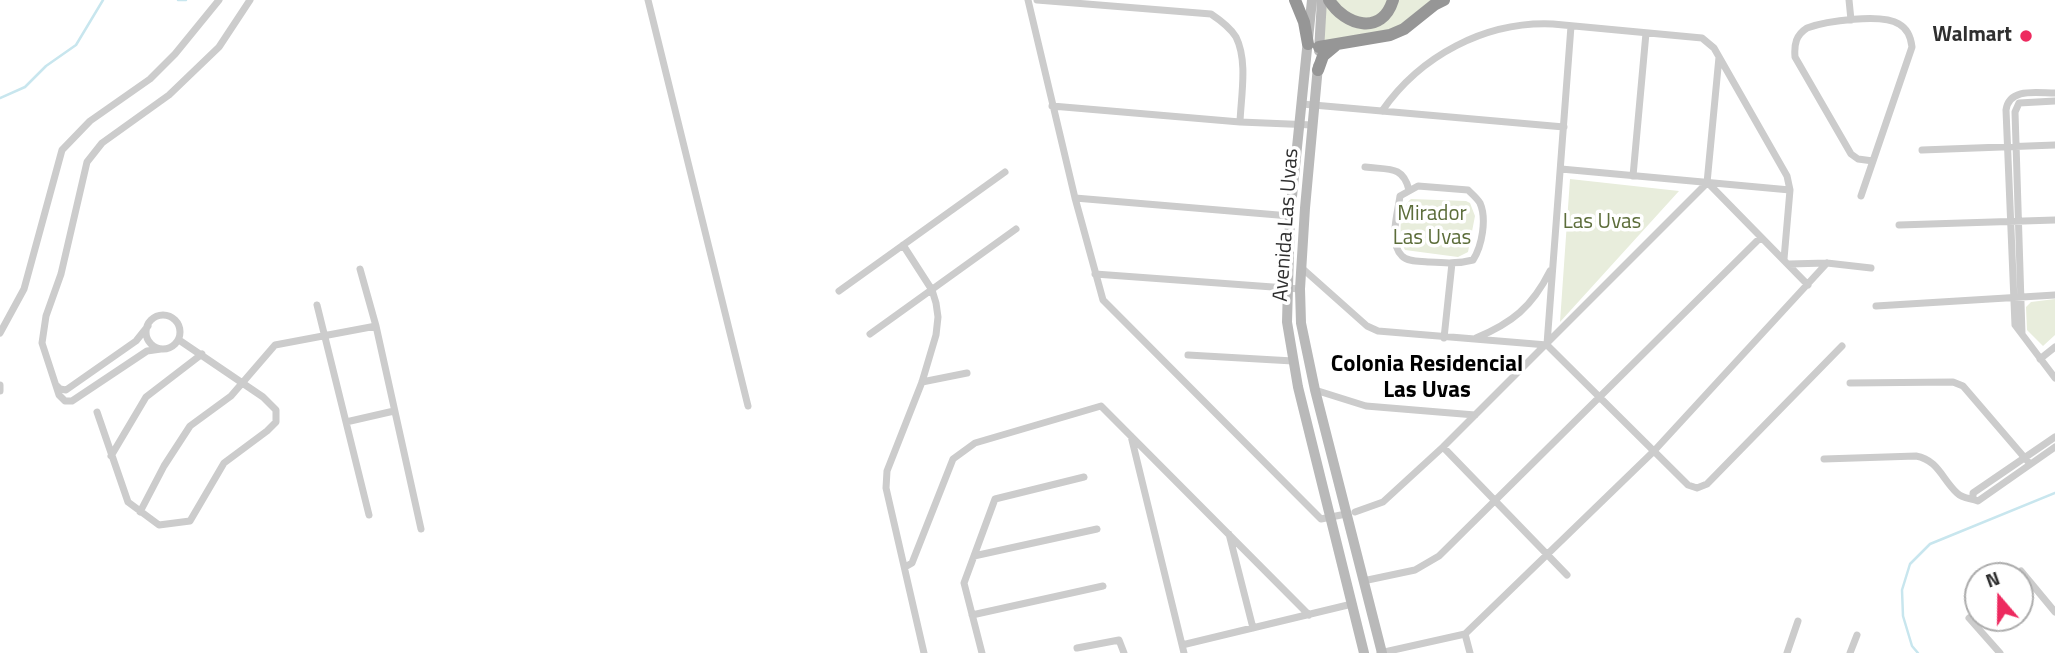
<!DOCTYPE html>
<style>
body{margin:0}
#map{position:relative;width:2055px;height:653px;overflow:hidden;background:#fff;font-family:"Titillium Web",sans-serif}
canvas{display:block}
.north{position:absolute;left:1964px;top:562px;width:70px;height:70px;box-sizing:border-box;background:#fff;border:2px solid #acacac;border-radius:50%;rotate:340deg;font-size:19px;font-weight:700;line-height:28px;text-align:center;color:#2f2f2f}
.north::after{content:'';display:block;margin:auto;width:24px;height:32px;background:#ed2a5f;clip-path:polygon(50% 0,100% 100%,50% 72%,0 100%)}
</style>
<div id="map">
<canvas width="2055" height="653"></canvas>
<div class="north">N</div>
</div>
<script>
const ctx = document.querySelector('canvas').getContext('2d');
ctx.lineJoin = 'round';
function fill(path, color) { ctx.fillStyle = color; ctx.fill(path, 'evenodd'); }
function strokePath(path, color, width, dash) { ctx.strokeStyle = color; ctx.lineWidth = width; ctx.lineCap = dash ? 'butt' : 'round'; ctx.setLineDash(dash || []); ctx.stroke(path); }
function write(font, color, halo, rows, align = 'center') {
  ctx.font = font + ' "Titillium Web",sans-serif'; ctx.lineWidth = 7; ctx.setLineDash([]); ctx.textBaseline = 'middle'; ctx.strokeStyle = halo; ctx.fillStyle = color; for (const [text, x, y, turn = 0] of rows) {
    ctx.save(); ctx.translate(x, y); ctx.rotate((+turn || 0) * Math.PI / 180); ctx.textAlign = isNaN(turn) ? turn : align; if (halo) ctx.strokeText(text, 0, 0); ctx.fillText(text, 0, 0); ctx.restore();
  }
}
const green = new Path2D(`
 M1322 0H1444L1404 29 1319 47Z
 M1570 179 1679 191 1560 322Z
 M1411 199 1466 201 1470 203 1475 216 1468 252 1458 257 1405 250C1398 237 1399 208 1411 199Z
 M2055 299V335L2043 346 2027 330 2026 307 2031 302Z`);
const stream = new Path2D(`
 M178 0H186
 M0 98 25 87 46 66 76 45 103 0
 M1918 653 1912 646 1903 616 1902 590 1910 564 1930 544 2055 493`);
const street = new Path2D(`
 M648 0 748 406
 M1028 0 1075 198 1103 300 1321 519 1346 514
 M1037 0 1211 14C1220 20 1230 27 1236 37 1248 61 1241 96 1240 122
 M1849 0 1851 20
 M1302 104 1564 127
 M1052 106 1240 122 1313 125
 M1382 111C1420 56 1485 21 1553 24L1702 38 1714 48 1787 176 1790 190 1784 259
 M1922 150 2055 145
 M1365 167C1388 170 1403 165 1409 190
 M1561 169 1790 190
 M1633 176 1646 33
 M1708 183 1808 285
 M1418 186 1468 190C1472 194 1477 198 1480 203 1487 219 1482 246 1473 260 1458 264 1444 263 1428 262 1420 261 1408 262 1402 256 1388 243 1398 212 1400 196Z
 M1861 196 1912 47C1911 38 1908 29 1899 24 1882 13 1826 21 1807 28 1796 35 1794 44 1795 57L1851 154 1858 159 1873 161
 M1075 198 1290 216
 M1899 225 2055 220
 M903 245 932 290 936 303 938 317 936 335 922 382 887 471 886 488 924 653
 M1789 264 1827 263 1871 268
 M360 269 376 326 421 529
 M1303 269 1367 326 1378 331 1547 345 1688 485 1697 488 1707 484 1842 346
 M1095 274 1300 289
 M839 291 1005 172
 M317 305 369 515
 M1876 306 2055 295
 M146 332a17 17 0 1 1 34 0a17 17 0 1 1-34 0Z
 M0 333 24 289 62 150 90 121 150 79 175 54 219 0
 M870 334 1016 229
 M2022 334 2015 112 2019 103 2055 101
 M1444 338 1452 263
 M1476 338C1512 323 1532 307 1550 271
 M1547 344 1571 26
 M161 349 147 351 72 401H65L59 395 42 343 46 316 61 274 87 162 102 143 169 95 219 47 250 0
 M1188 355 1293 361
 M2040 359 2055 347
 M2055 378 2015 325 2006 110C2009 87 2038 93 2055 93
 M922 382 967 373
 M1850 383 1953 382 1963 386 2030 464
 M0 385V391
 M57 386 60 389 66 390 136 341 148 326
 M1315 390 1366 406 1475 415
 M97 412 128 502 159 525 190 521 224 463 267 431 276 422V410L263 397 179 340
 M346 422 394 411
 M1131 436 1184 653
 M1443 447 1567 575
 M111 456 146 397 202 354
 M1824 459 1916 456C1938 460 1942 479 1957 493 1963 499 1971 498 1978 501L2055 447
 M1973 499V493L2055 437
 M140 512 164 466 190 426 231 396 275 345 376 326
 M1355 512 1383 502 1443 447 1707 183 1719 57
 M1229 534 1253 628
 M974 556 1097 529
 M905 567 912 563 953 459 975 443 1101 406 1309 615
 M2021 571 2055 612
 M1363 581 1415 570 1439 556 1760 238
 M972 615 1103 586
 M1969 618 2000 653
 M1465 634 1470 653
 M1182 645 1352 604
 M1077 648 1119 640 1124 653
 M982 653 964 583 995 499 1084 477
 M1380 653 1465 634 1654 451 1827 263
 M1787 653 1798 621
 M1850 653 1857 635`);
const secondary = new Path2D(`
 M1312 0 1290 216 1287 322 1298 387 1364 653
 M1319 51 1322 0
 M1318 66 1305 208 1300 289 1301 323 1315 390 1382 653`);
const highway = new Path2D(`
 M1295 0 1304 22 1308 44
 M1329 0C1345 26 1382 36 1393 0
 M1319 47 1390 35 1404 29 1434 5 1444 0
 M1318 70 1323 56 1335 46`);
const markers = [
 [2026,36,7,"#ed2a5f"]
];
const poiNames = [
 ["Walmart",2012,36]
];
const parkNames = [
 ["Mirador",1432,215],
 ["Las Uvas",1432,239],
 ["Las Uvas",1602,223]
];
const streetNames = [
 ["Avenida Las Uvas",1287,225,-86]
];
const neighbourhoodNames = [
 ["Colonia Residencial",1427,365],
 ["Las Uvas",1427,391]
];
fill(green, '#e8eddc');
strokePath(stream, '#c8e6ee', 2.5);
strokePath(street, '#ccc', 7);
strokePath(secondary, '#b9b9b9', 10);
strokePath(highway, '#969696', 12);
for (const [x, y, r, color] of markers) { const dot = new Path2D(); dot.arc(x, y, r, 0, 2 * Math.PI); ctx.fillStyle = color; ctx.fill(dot); strokePath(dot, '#fff', 2.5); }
write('bold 21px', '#2f2f2f', '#fff', poiNames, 'right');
write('21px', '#5c6d3a', '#fff', parkNames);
write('21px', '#2f2f2f', '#fff', streetNames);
write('bold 23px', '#000', '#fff', neighbourhoodNames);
</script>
